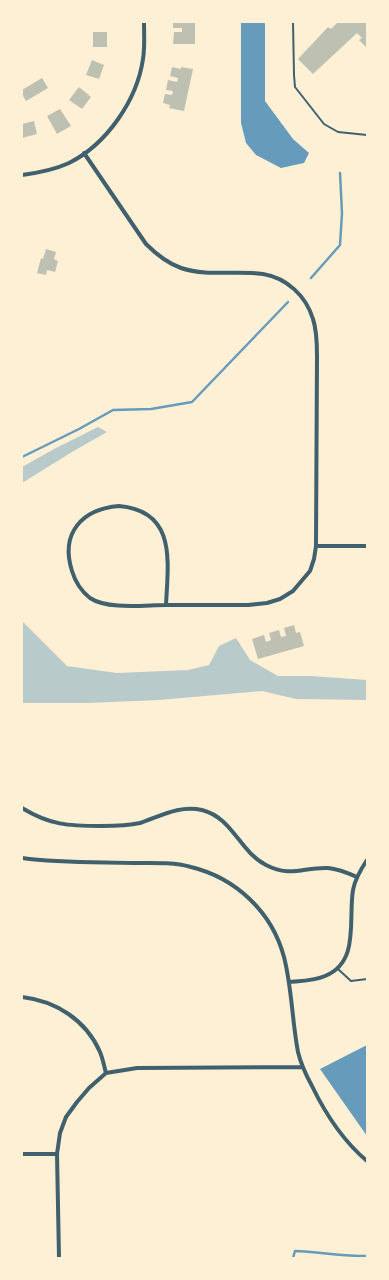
<!DOCTYPE html>
<style>
body{margin:0}
#map{position:relative;width:389px;height:1280px;overflow:hidden;background:#fdf0d5;font-family:"Source Sans 3",sans-serif}
canvas{display:block}
.frame{position:absolute;inset:0;border:23px solid #fdf0d5;pointer-events:none}
</style>
<div id="map">
<canvas width="389" height="1280"></canvas>
<div class="frame"></div>
</div>
<script>
const ctx = document.querySelector('canvas').getContext('2d');
ctx.lineJoin = 'round';
function fill(path, color) { ctx.fillStyle = color; ctx.fill(path, 'evenodd'); }
function strokePath(path, color, width, dash) { ctx.strokeStyle = color; ctx.lineWidth = width; ctx.lineCap = dash ? 'butt' : 'round'; ctx.setLineDash(dash || []); ctx.stroke(path); }
const green = new Path2D(`
 M98 427 107 432 72 452 22 483V467L54 449Z
 M22 621 67 666 117 673 188 670 209 665 219 646 236 638 250 660 278 676H311L367 680V700L296 699 262 691 159 700 88 703H22Z`);
const water = new Path2D(`
 M241 22H265V101L293 139 309 153 304 163 281 168 256 155 246 143 241 123Z
 M367 1045V1136L320 1069Z`);
const stream = new Path2D(`
 M311 278 340 245 342 213 340 173
 M22 457 79 429 113 410 151 409 192 402 288 302
 M293 1258 295 1251C319 1252 343 1256 367 1256`);
const building = new Path2D(`
 M173 22H195V44H173L174 32H182V28H173Z
 M338 22H367V48L359 40 362 38 357 33 313 74 298 59 328 27 331 29Z
 M93 32H107V47H93Z
 M92 60 104 65 99 79 86 75Z
 M172 67 181 69V67L193 69 184 111 169 108 170 105 163 103 165 94 172 95 173 91 166 90 168 80 177 82 178 78 170 76Z
 M42 78 48 88 26 101 22 94V90Z
 M79 87 91 97 82 109 69 100Z
 M60 109 71 126 57 134 47 116Z
 M34 121 37 134 22 138V124Z
 M46 249 56 252 54 259 58 261 55 272 47 270 46 275 37 273 41 258 43 259Z
 M294 625 296 633 300 632 304 646 258 659 252 639 264 635 266 642 271 640 269 633 279 630 281 637 286 636 284 628Z`);
const service = new Path2D(`
 M293 22 294 75 295 87 324 124 338 132 367 135
 M338 969 351 981 367 979`);
const minor = new Path2D(`
 M84 153 146 244C156 254 167 263 181 268 208 277 236 270 263 274 287 278 306 296 313 319 317 331 317 344 317 356L316 546 314 559 310 571 293 591 280 599 267 603 248 605H166
 M22 175C37 173 56 169 69 163 107 144 137 100 143 59 145 47 144 34 144 22
 M119 506C177 511 168 562 166 605 145 605 108 610 90 598 81 591 75 581 72 571 60 533 82 509 119 506Z
 M316 546H367
 M22 808C50 825 68 826 101 826 114 826 127 826 140 823 161 816 179 805 202 810 233 818 239 851 266 865 291 878 303 867 328 868 338 869 348 873 357 877
 M22 858C59 863 96 862 134 863 153 863 173 862 191 867 236 878 272 912 284 957 292 988 292 1021 298 1052 301 1065 306 1075 312 1086 326 1115 342 1140 367 1161
 M289 982C300 981 314 981 325 976 360 962 348 920 353 890 355 879 361 869 367 860
 M22 997C56 1001 86 1020 100 1052 103 1059 104 1066 106 1073
 M22 1154H57
 M59 1258 57 1154 60 1133 66 1117 77 1102 89 1088 106 1073 137 1068 303 1067`);
fill(green, '#b9caca');
fill(water, '#669bbc');
strokePath(stream, '#669bbc', 2.5);
fill(building, '#bec0b2');
strokePath(service, '#3f606c', 2);
strokePath(minor, '#3f606c', 4);
</script>
